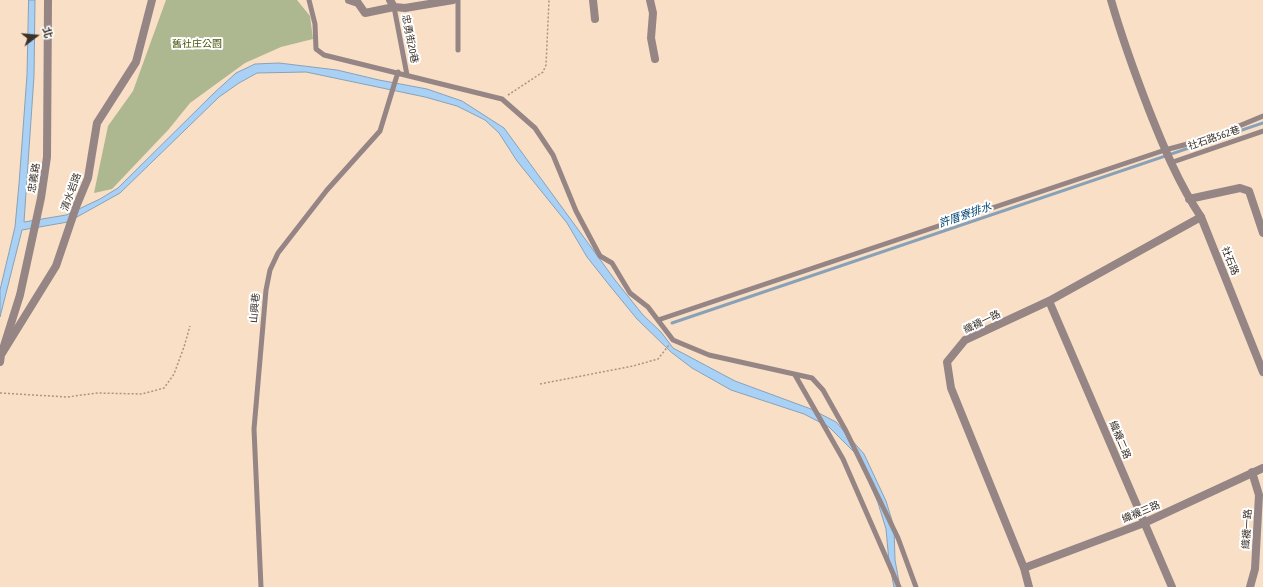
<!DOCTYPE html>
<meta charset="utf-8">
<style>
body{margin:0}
#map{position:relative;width:1263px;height:587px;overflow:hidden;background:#f9dfc5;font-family:"Asap Condensed","Noto Sans TC",sans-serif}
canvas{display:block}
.north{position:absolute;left:16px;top:16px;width:40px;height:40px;-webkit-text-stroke:3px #fff;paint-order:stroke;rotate:74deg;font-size:11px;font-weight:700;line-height:16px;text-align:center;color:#3b3127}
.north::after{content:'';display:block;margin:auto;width:14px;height:18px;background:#3b3127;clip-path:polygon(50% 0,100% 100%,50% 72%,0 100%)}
</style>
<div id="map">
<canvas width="1263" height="587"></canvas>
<div class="north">北</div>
</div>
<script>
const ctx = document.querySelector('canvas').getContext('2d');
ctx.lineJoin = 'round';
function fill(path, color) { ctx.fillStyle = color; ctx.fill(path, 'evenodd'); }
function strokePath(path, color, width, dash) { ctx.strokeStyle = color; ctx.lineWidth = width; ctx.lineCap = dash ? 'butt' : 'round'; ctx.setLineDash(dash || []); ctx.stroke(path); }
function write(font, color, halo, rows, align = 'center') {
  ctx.font = font + ' "Asap Condensed","Noto Sans TC",sans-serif'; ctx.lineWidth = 4; ctx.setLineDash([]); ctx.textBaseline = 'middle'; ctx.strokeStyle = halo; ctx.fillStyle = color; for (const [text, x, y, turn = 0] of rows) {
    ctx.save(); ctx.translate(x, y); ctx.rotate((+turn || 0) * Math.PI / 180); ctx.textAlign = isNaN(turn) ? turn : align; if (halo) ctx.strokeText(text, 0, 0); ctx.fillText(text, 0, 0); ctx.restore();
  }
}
const green = new Path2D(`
 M166 0H297L310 16 313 39 281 47 245 63 190 103 169 129 112 189 94 193 108 126 133 91Z`);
const water = new Path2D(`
 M29 0H35L34 76 24 222 66 215 100 199 118 188 214 93 236 73 255 64 279 63 337 70 379 80 427 89 462 101 504 128 615 280 643 315 661 332 673 348 735 381 811 409 836 422 864 454 886 501 894 527 895 560 900 587H894L889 562 886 529 878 503 858 456 829 427 804 414 731 390 692 368 671 352 637 319 610 286 587 257 567 223 517 161 499 133 485 120 457 106 425 97 306 72 257 73 239 83 219 97 120 193 68 222 22 230 0 317V290L15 227 19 184 27 75Z`);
const stream = new Path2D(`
 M672 323 1263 123`);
const path = new Path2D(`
 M508 95 543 72 546 65 549 0
 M540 384 633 366 658 359 669 345
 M0 393 67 397 98 393 142 394 164 388 174 374 184 347 190 326`);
const service = new Path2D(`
 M309 0 315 24 316 49 324 55 502 99 535 128 553 155 576 211 600 256 612 263 630 293 648 307 673 340 709 355 812 378 823 390 846 431 898 538 916 587
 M394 7 407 75
 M458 50V0
 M1170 163 1263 131
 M658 320 1165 150 1210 138 1263 116
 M795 375 843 459 899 587
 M261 587 254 429 266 290 270 270 278 253 327 190 380 131 398 72`);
const minor = new Path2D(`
 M349 0 358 3 365 13 394 7
 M390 0 394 7 405 8 453 0
 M593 0 595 19
 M650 0 653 13 651 38 655 59
 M1189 199 1240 188 1249 191 1263 233
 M1049 301 1172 587
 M3 349 20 295 41 198 47 157 48 0
 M1024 568 1144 523 1263 468
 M1029 587 1024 568 951 388 947 362 965 340 1049 301 1201 217
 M1250 587 1255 569 1259 495 1252 472`);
const tertiary = new Path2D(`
 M1111 0C1122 38 1135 74 1149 110 1164 148 1179 184 1201 217L1263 372
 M0 362 1 355 56 266 76 207 88 178 97 123 136 62 152 0`);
const streetNames = [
 ["忠勇街20巷",410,39,79],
 ["社石路562巷",1214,138,-19],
 ["忠義路",34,178,-81],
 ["清水岩路",71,192,-70],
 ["社石路",1230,261,68],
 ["山興巷",255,308,-85],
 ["織襪一路",982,322,-26],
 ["織襪二路",1120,440,67],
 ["織襪三路",1141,512,-23],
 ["織襪一路",1247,529,-87]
];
const parkNames = [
 ["舊社庄公園",197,44]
];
const waterNames = [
 ["許厝寮排水",965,215,-19]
];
fill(green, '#adb890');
fill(water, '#a9d1f5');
strokePath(water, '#88a1b7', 1);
strokePath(stream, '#88a1b7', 3);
strokePath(path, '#a89582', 1.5, [2, 2]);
strokePath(service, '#968585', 5);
strokePath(minor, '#968585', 8);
strokePath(tertiary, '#968585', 8);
write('10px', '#3b3127', '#fff', streetNames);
write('10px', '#49560b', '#fff', parkNames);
write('italic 11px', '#044672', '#fff', waterNames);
</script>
